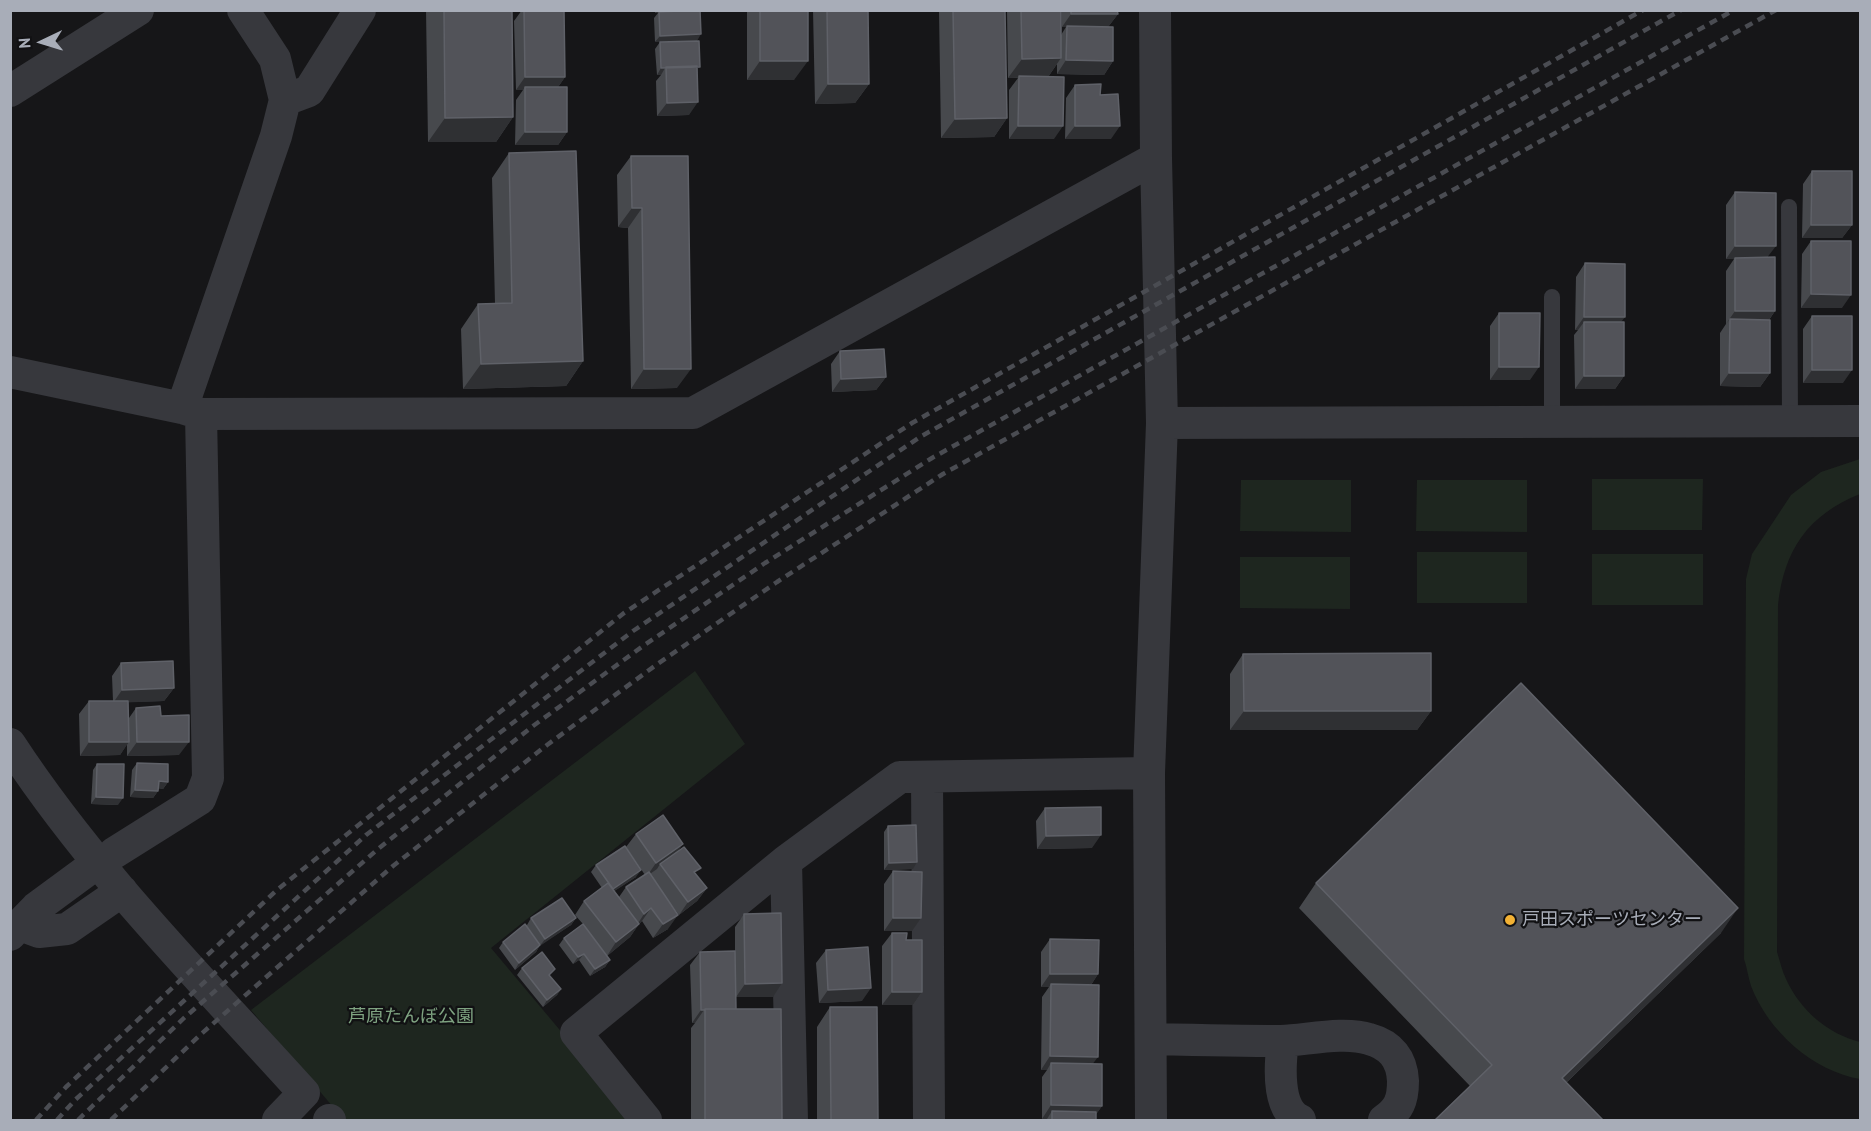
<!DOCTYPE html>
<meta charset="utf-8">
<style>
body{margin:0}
#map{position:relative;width:1871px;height:1131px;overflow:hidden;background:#161618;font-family:"PT Sans",sans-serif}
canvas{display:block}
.frame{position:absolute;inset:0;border:12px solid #a8adb8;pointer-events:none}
.north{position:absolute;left:12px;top:12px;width:60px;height:60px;-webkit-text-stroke:4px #111113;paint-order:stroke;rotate:266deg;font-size:16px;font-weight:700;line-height:24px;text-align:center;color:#a8adb8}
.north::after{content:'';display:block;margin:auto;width:21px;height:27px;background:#a8adb8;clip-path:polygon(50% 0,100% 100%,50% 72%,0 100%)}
</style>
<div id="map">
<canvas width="1871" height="1131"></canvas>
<div class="frame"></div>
<div class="north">N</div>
</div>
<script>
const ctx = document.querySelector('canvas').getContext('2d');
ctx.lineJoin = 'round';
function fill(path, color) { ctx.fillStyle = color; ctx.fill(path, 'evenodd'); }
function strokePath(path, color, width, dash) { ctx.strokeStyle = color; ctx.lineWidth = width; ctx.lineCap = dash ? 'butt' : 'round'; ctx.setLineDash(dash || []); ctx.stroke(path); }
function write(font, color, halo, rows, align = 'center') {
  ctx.font = font + ' "PT Sans","Noto Sans JP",sans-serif'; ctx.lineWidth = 4.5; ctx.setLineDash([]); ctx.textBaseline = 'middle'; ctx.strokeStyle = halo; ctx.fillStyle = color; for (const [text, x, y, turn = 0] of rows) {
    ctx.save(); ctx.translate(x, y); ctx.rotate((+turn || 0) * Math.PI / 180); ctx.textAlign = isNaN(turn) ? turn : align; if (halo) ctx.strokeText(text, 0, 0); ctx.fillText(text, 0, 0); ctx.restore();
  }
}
const green = new Path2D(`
 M1860 459V494C1808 515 1784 550 1778 605L1777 952C1780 961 1782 971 1786 979 1800 1010 1828 1034 1860 1042V1079C1813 1071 1768 1031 1751 986 1748 977 1747 967 1744 959L1746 579 1752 554 1791 495 1821 472Z
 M1592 479H1703L1702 530H1592Z
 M1241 480H1351V532L1240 531Z
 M1417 480H1527V532L1416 531Z
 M1417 552H1527V603H1417Z
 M1592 554H1703V605H1592Z
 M1240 557H1350V609L1240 608Z
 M695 671 745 744 491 948 632 1116V1120H344L251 1010Z`);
const lane = new Path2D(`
 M1789 207 1790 422
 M1552 422V297`);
const street = new Path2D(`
 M10 91 138 10
 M285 100 309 91 360 10
 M10 372 182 408 276 136 285 100 275 59 243 10
 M182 408 201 414 693 413 1156 158
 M1162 423 1860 421
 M10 744C93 871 203 981 304 1093L278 1120
 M927 777 929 1120
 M114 853 200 799 208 778 201 414
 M786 861 792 1120
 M20 925 39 932 67 929 122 891
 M10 935 36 908 89 869
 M1152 1039C1195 1040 1238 1041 1281 1041 1307 1040 1344 1031 1369 1039 1391 1045 1402 1059 1403 1081 1403 1100 1399 1110 1384 1120
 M1283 1041C1280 1063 1276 1109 1300 1120
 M329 1120H330
 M646 1120 576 1033 786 861 900 777 1149 773
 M1151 1120 1149 773 1162 423 1156 158 1155 10`);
const rail = new Path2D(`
 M36 1120 66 1087 277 890 624 613 912 423 1643 10
 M57 1120 75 1100 366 835 633 631 920 437 1681 10
 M78 1120 184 1018 378 849 533 726 643 646 765 563 932 458 1734 10
 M111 1120 200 1035 393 866 547 745 656 665 777 582 943 474 1776 10`);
const wall = new Path2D(`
 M426 10H512L513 117 496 142H428Z
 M522 10H564L565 77 558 87 567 132 558 145H515L516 100 523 90H516L514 21Z
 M655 10H700L655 42 654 18 658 13H655Z
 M747 10H808L794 80H747Z
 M813 10H868L869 84 855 103 815 104Z
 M939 10H1005L1007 118 994 137 941 138Z
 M1007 10H1061V35L1066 27H1062V10H1117L1118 14 1108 27 1113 61 1104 75 1057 74V64L1048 77 1054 139H1009V90L1018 78H1008Z
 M660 42 697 70 689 115 657 116 656 81 661 75H657L655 49Z
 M1075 85 1100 95 1111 139H1065L1066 98Z
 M509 153 583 361 566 386 463 389 461 329 478 304H495L492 178Z
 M631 156 677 388 631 389 628 228 618 227 617 175Z
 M1812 171 1852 225 1842 238H1802L1803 184Z
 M1735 192 1768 257 1775 311 1769 320 1770 373 1760 387 1720 386V333L1726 324V271L1734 259H1726V205Z
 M1811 241 1842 308H1801L1802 254Z
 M1585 263 1621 322 1624 376 1615 389H1575L1574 335 1578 330H1575L1576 277Z
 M1499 313 1530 380H1490V326Z
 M1812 316 1843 383H1803V329Z
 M840 351 886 377 876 390 832 392 831 364Z
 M1243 654 1431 711 1417 730H1230V674Z
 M121 663 174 688 164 701 128 702 129 718 136 708 161 716 179 755 127 756V744L120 755 80 756 79 714 89 701H113L112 676Z
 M137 763 168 782 163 789 158 788V791L153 798 130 797 132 770Z
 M97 764 118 805 91 804 93 770Z
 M1045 808 1092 848 1037 849 1036 821Z
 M888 826 913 869 884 870V832Z
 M636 834 677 852 707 888 697 901 679 915 664 895 668 929 653 938 642 921 639 924 630 937 607 956 610 960 605 967 590 976 579 960 573 964 559 945 564 938 583 924 575 915 584 901 602 888 591 872 596 865 636 877 614 891 619 897 626 887 645 875 626 847Z
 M893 871 912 931H884V884Z
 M1316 883 1721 933 1566 1083 1470 1086 1299 908Z
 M744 914 773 997H736V1009L782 1120H691V1028L695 1023H692L690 965 700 952 735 970V927Z
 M531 918H576L571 925 540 945 536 952 515 970 499 948 503 942 527 925Z
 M892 933 906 940 922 992 913 1005H882V946Z
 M1050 939 1098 974 1091 985 1093 1064 1102 1106 1096 1114V1120H1045L1047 1119H1042V1077L1047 1070H1041L1042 997 1049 987H1041V952Z
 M826 950 862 1001 819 1003 816 963Z
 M522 968 550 976 561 989 557 995 543 1007 517 975Z
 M830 1007 878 1120H817V1027Z`);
const shadedWall = new Path2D(`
 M657 10H690L655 13Z
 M1071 14H1118L1108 27H1062Z
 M701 34 697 41 655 42 660 36Z
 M1061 58 1048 77 1008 78 1022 59Z
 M1066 60 1113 61 1104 75 1057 74Z
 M760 61H808L794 80H747Z
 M661 68H665L661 75H657Z
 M525 77H565L556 90 525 87 523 90H516Z
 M828 84H869L855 103 815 104Z
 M698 102 689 115 657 116 667 103Z
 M513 117 496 142H428L445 118Z
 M1007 118 994 137 941 138 955 119Z
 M1018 126H1063L1054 139H1009Z
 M1075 126H1120L1111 139H1065Z
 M525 132H567L558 145H515Z
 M632 208H642L628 228 618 227Z
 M1811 225H1852L1842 238H1802Z
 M1735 246H1776L1766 259 1735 258 1734 259H1726Z
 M1811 294 1851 295 1842 308H1801Z
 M1735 311H1775L1766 324 1730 319 1726 324Z
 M1584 317H1625L1615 330 1584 322 1578 330H1575Z
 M583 361 566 386 463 389 481 364Z
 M1499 367H1539L1530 380H1490Z
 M644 369H691L677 388 631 389Z
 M1812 370H1852L1843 383H1803Z
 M1729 373H1770L1760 387 1720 386Z
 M1584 376H1624L1615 389H1575Z
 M886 377 876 390 832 392 841 379Z
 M174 688 164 701 113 703 122 690Z
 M1244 711H1431L1417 730H1230Z
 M89 742H129L120 755 80 756Z
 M137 742H189L179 755 127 756Z
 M159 781 168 782 163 789 154 788Z
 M135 790 158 791 153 798 130 797Z
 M96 797 123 798 118 805 91 804Z
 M1101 835 1092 848 1037 849 1046 836Z
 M683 844 674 857 660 864 657 869 647 876 656 863Z
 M917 862 913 869 884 870 889 863Z
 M641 870 636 877 607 896 612 889Z
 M707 888 697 901 679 915 688 902Z
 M651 908 642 921 635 928 644 914Z
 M1738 908 1721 933 1545 1103 1562 1078Z
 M678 915 668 929 653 938 663 924Z
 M576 918 571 925 540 946 545 939Z
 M893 918H921L912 931H884Z
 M639 924 630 937 607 956 616 942Z
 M540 945 536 952 515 970 519 963Z
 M584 954 579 960 573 964 578 957Z
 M610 960 605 967 590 976 595 969Z
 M1050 974H1098L1089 988 1051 984 1049 987H1041Z
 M782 983 773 997H736L745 984Z
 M871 988 862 1001 819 1003 828 990Z
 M561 989 557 995 543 1007 547 1000Z
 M892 992H922L913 1005H882Z
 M701 1010H704L695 1023H692Z
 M1050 1056 1098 1057 1088 1070 1051 1063 1047 1070H1041Z
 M1051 1105 1102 1106 1093 1119 1052 1111 1047 1119H1042Z`);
const building = new Path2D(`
 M444 10H512L513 117 445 118Z
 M524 10H564L565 77H525Z
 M700 10 701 34 660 36 659 12Z
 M760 10H808V61H760Z
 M827 10H868L869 84H828Z
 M953 10H1005L1007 118 955 119Z
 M1021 10H1061V58L1022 59Z
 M1071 10H1117L1118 14H1071Z
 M1067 26 1113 27V61L1066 60Z
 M699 41 700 67 661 68 660 42Z
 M697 66 698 102 667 103 666 67Z
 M1019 76 1064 77 1063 126H1018Z
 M1101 84 1100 95 1118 94 1120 126H1075V85Z
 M525 87H567V132H525Z
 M576 151 583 361 481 364 478 304 512 303 509 153Z
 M631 156H688L691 369H644L642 208H632Z
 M1812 171H1852V225H1811Z
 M1735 192 1776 193V246H1735Z
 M1811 241H1851V295L1811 294Z
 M1775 257V311H1735V258Z
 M1585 263 1625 264V317H1584Z
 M1499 313H1540L1539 367H1499Z
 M1812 316H1852V370H1812Z
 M1730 319 1770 320V373H1729Z
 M1584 322H1624V376H1584Z
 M884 349 886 377 841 379 840 351Z
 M1431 653V711H1244L1243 654Z
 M173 661 174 688 122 690 121 663Z
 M1521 683 1738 908 1562 1078 1603 1120H1435L1492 1065 1316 883Z
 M89 701H128L129 742H89Z
 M160 706 161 716 189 715V742H137L136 708Z
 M137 763 168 764V782L159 781 158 791 135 790Z
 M97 764H124L123 798 96 797Z
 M1101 807V835L1046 836 1045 808Z
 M663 815 683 844 656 863 636 834Z
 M916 825 917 862 889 863 888 826Z
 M625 846 641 870 613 889 596 865Z
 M684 847 701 868 694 872 707 888 688 902 660 864Z
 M893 871 922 872 921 918H893Z
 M649 872 678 915 663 924 651 908 644 914 626 887Z
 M608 883 639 924 616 942 584 901Z
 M562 898 576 918 545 939 531 918Z
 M781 913 782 983 745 984 744 914Z
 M525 924 540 945 519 963 503 942Z
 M583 924 610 960 595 969 584 954 578 957 564 938Z
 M892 933H907L906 940H922V992H892Z
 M1050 939 1099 940 1098 974H1050Z
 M868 947 871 988 828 990 826 950Z
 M735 951 736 1009H705V1010H701L700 952Z
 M542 952 555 969 549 975 561 989 547 1000 522 968Z
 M1051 984 1099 985 1098 1057 1050 1056Z
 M830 1007H877L878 1120H831Z
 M705 1009H781L782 1120H705Z
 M1051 1063 1102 1064V1106L1051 1105Z
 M1052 1111 1096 1112V1120H1052Z`);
const markers = [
 [1510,920,6,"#f2b134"]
];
const poiNames = [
 ["戸田スポーツセンター",1522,920]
];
const parkNames = [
 ["芦原たんぼ公園",411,1017]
];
fill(green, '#1e261f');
strokePath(lane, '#37383d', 16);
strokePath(street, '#37383d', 32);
strokePath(rail, '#4a4c52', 4.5, [8, 6]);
fill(wall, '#47494d');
fill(shadedWall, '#2f3033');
fill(building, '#525359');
strokePath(building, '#5f6168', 1.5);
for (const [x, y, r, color] of markers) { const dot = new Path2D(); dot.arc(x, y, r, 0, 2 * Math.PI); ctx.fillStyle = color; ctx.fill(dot); strokePath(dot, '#111113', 2); }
write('18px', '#a8adb8', '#111113', poiNames, 'left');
write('18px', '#7fa381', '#111113', parkNames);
</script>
